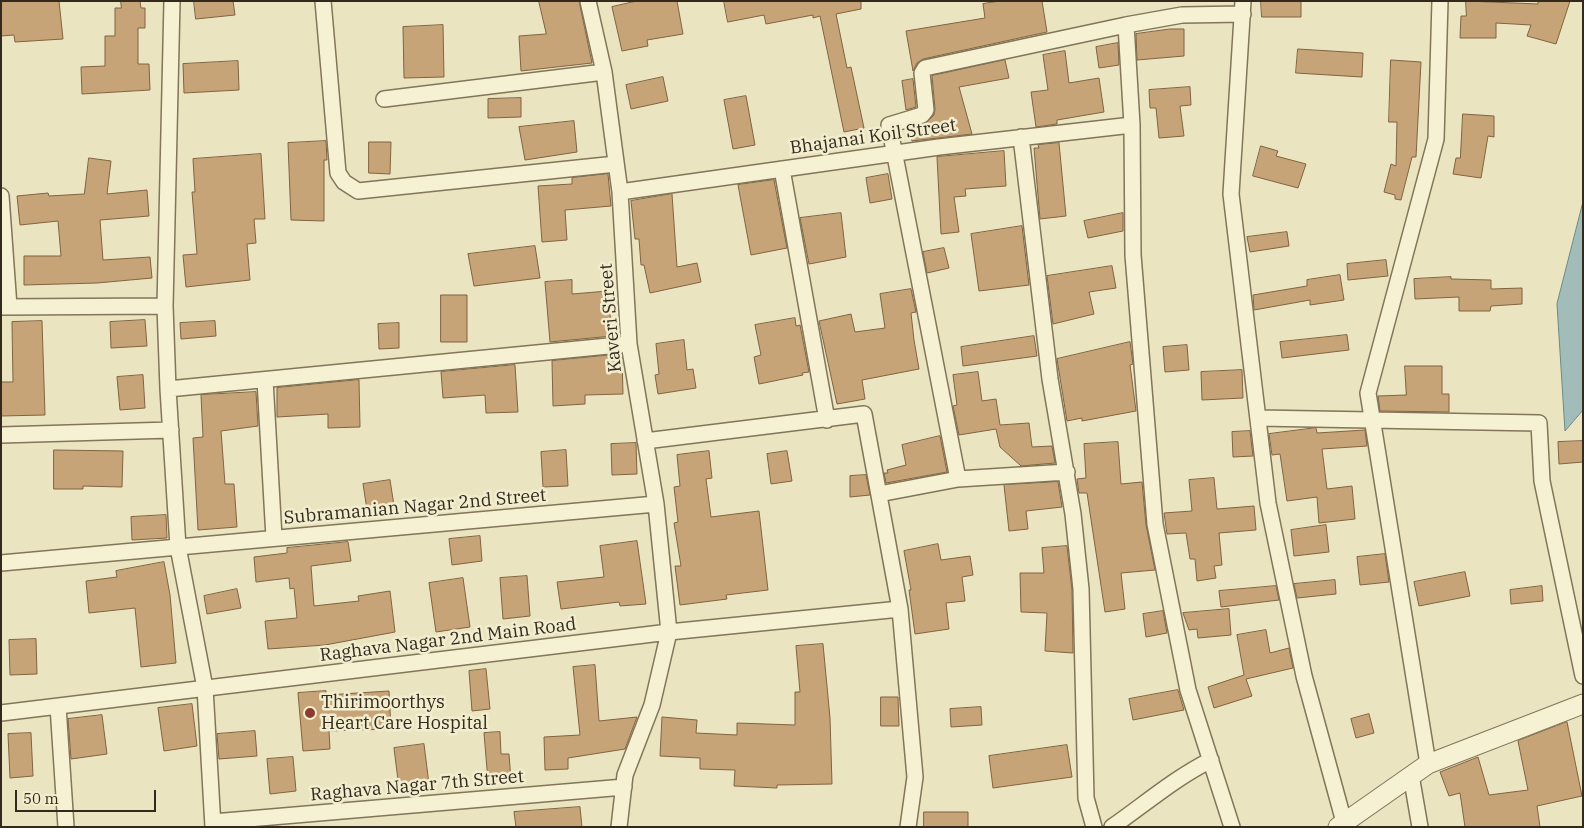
<!DOCTYPE html>
<style>
body{margin:0}
#map{position:relative;width:1584px;height:828px;overflow:hidden;background:#eae4c0;font-family:"IBM Plex Serif",serif}
canvas{display:block}
.frame{position:absolute;inset:0;border:2px solid #332a1d;pointer-events:none}
.scale{position:absolute;left:15px;top:790px;width:141px;height:22px;box-sizing:border-box;border:2px solid #332a1d;border-top:0;padding-left:6px;font-size:15px;line-height:18px;white-space:nowrap;color:#332a1d;-webkit-text-stroke:4px #f2edcf;paint-order:stroke}
</style>
<div id="map">
<canvas width="1584" height="828"></canvas>
<div class="frame"></div>
<div class="scale">50 m</div>
</div>
<script>
const ctx = document.querySelector('canvas').getContext('2d');
ctx.lineJoin = 'round';
function fill(path, color) { ctx.fillStyle = color; ctx.fill(path, 'evenodd'); }
function strokePath(path, color, width, dash) { ctx.strokeStyle = color; ctx.lineWidth = width; ctx.lineCap = dash ? 'butt' : 'round'; ctx.setLineDash(dash || []); ctx.stroke(path); }
function write(font, color, halo, rows, align = 'center') {
  ctx.font = font + ' "IBM Plex Serif",serif'; ctx.lineWidth = 5; ctx.setLineDash([]); ctx.textBaseline = 'middle'; ctx.strokeStyle = halo; ctx.fillStyle = color; for (const [text, x, y, turn = 0] of rows) {
    ctx.save(); ctx.translate(x, y); ctx.rotate((+turn || 0) * Math.PI / 180); ctx.textAlign = isNaN(turn) ? turn : align; if (halo) ctx.strokeText(text, 0, 0); ctx.fillText(text, 0, 0); ctx.restore();
  }
}
const water = new Path2D(`
 M1583 202V410L1565 431 1557 304Z`);
const building = new Path2D(`
 M59 1 63 39 15 42 14 35 1 36V2Z
 M121 1H140L141 8H145V28H138V64H149L150 90 82 94 81 67 105 66V36H115V8H121Z
 M194 1H233L235 15 196 19Z
 M539 1H579L592 63 521 71 519 36 546 34Z
 M637 1H677L683 34 647 40 648 46 622 51 612 7Z
 M724 1H861V9L836 14 847 68 851 67 864 128 844 132 820 16 813 18V15L766 24 764 15 728 22Z
 M1000 1H1042L1047 32 923 59 917 63 913 71 906 31 985 18 983 4Z
 M1261 1H1301V17H1262Z
 M1466 1 1538 4V1H1570L1556 44 1527 36 1531 25 1496 23V38H1460L1461 16H1466Z
 M443 25 444 77 404 78 403 27Z
 M1170 29H1184V56L1137 60 1136 34Z
 M1118 43 1119 65 1099 68 1096 47Z
 M1298 49 1363 53 1362 77 1296 73Z
 M1065 51 1069 83 1099 78 1104 112 1057 120V124L1036 127 1031 92 1048 90 1043 55Z
 M1005 60 1009 78 959 87 972 134 912 141 909 129 925 124 934 115 935 109 932 76Z
 M1391 60 1421 62 1416 157H1412L1401 200 1395 199V195L1384 192 1391 164 1396 166 1397 122H1389Z
 M238 61 239 90 184 93 183 64Z
 M663 77 668 101 631 109 626 85Z
 M913 79 916 107 906 110 902 81Z
 M1190 87 1191 105 1180 106 1184 136 1159 138 1156 108H1150L1149 90Z
 M746 96 755 145 733 149 724 100Z
 M521 98V117L488 118V99Z
 M1463 114 1494 116V137L1488 136 1481 178 1453 174 1456 158H1460Z
 M574 121 577 152 525 160 519 127Z
 M326 141 327 160H324V221L291 220 288 143Z
 M369 142H391L390 174 369 173Z
 M1059 143 1066 216 1040 219 1034 148H1039L1038 145Z
 M1261 146 1278 151 1276 156 1306 164 1298 188 1253 176Z
 M1004 151 1006 186 965 189 966 196 954 197 959 232 941 234 937 157Z
 M261 154 265 219H254L256 243 247 244 250 280 186 287 183 255 197 254 192 192H195L193 159Z
 M89 158 111 161 107 194 147 190 149 216 100 220 103 260 150 257 152 278 97 283 24 285V256H61L58 221 20 225 17 196 48 193 49 196 84 194Z
 M608 174 611 206 565 210 567 240 542 242 538 186 572 184V178Z
 M888 174 892 199 870 203 866 178Z
 M774 180 787 248 751 255 738 185Z
 M672 194 677 267 697 263 701 282 650 293 644 265H641L639 239H635L631 201Z
 M841 213 846 257 809 264 800 218Z
 M1123 213V231L1088 238 1084 221Z
 M1022 226 1029 285 979 291 971 234Z
 M1287 232 1289 246 1250 252 1247 237Z
 M535 246 540 278 474 286 468 254Z
 M944 248 949 268 927 273 923 252Z
 M1386 260 1388 276 1348 280 1347 264Z
 M1112 266 1116 288 1089 292 1094 314 1053 324 1047 276Z
 M1340 275 1344 300 1310 305V300L1254 310 1253 295 1307 286V280Z
 M1451 277V279L1491 280V289L1522 288V304L1491 306 1490 311H1459V297L1415 299 1414 279Z
 M572 280V294L608 291 612 336 550 342 545 282Z
 M911 289 916 312 911 313 914 340 919 369 862 380 865 399 837 404 819 321 851 314 855 332 885 328 880 294Z
 M441 295H467V342H441Z
 M795 318 796 326 800 325 809 372 802 373 803 375 759 384 754 357 761 355 755 325Z
 M145 320 147 346 111 348 110 322Z
 M42 321 45 415 1 416V382H13L12 322Z
 M215 321 216 336 181 339 180 323Z
 M399 323V348L379 349 378 324Z
 M1347 335 1349 350 1282 358 1280 342Z
 M1034 336 1037 356 963 366 961 347Z
 M684 340 687 370 693 369 696 388 658 394 655 375 659 374 656 344Z
 M1130 342 1133 364 1130 365 1136 411 1082 421V418L1067 421 1057 359Z
 M1187 345 1189 370 1165 372 1163 347Z
 M613 355 614 357H622L623 394 585 395V404L553 406 552 361Z
 M515 365 518 412 486 413 485 395 443 398 441 372Z
 M1405 366H1442V394H1449V412L1380 411 1378 396 1406 395Z
 M1242 370 1243 398 1202 400 1201 372Z
 M978 372 982 401 996 399 1000 425 1029 423 1032 447 1052 446 1055 463 1021 466 1000 447 996 429 959 435 953 406 957 405 953 375Z
 M143 375 145 408 120 410 117 377Z
 M359 380 360 427 328 428V414L277 417V388Z
 M256 392 258 426 221 431 225 484H234L237 527 198 530 193 438 203 437 201 395Z
 M1316 428 1317 433 1365 430 1367 446 1322 449 1327 489 1352 486 1355 519 1319 523 1317 497 1287 501 1280 454 1272 455 1269 434Z
 M1250 431 1253 456 1233 457 1232 432Z
 M940 436 947 472 886 483 884 473H888L887 470 906 465 902 445Z
 M1583 441V462L1559 464 1558 442Z
 M1118 442 1121 484 1142 482 1146 525 1155 570 1121 573 1125 609 1105 612 1087 493H1079L1077 479 1086 478 1084 444Z
 M636 443 637 474 612 475 611 444Z
 M54 450 123 451 122 487 83 486V489H54Z
 M566 450 568 486 543 487 541 452Z
 M709 451 712 478 706 479 711 517 759 511 768 590 726 595 727 599 680 605 675 566H681L674 523 678 522 674 487 680 486 677 455Z
 M787 451 792 481 771 484 767 454Z
 M866 475 870 495 850 497V476Z
 M1214 478 1217 509 1254 506 1256 530 1219 533 1222 565 1214 566 1216 578 1197 581 1195 559H1190L1186 533 1167 534 1164 513 1192 511 1189 480Z
 M390 480 395 512 368 516 363 484Z
 M1058 482 1062 507 1026 511 1028 529 1009 531 1004 485Z
 M166 515 167 538 132 540 131 517Z
 M1326 525 1329 552 1294 556 1291 530Z
 M480 536 482 561 452 565 449 539Z
 M637 541 646 604 620 606 619 602 561 609 557 582 604 577 600 546Z
 M348 542 351 561 311 566 314 606 359 601 358 596 390 591 395 632 325 645 268 649 265 621 297 618 294 588 290 589 289 578 256 582 254 557 287 553V548Z
 M938 544 941 560 970 556 973 575 962 577 965 601 946 603 949 629 915 634 909 590H911L904 551Z
 M1067 546 1072 590 1073 653 1045 651 1047 613 1021 612 1020 573H1044L1042 548Z
 M1385 554 1389 582 1360 585 1357 557Z
 M164 562 170 595 176 663 141 667 135 608 89 613 86 581 117 577 116 571Z
 M1465 572 1470 596 1419 606 1414 582Z
 M527 576 530 616 503 619 500 578Z
 M463 578 470 627 436 632 429 583Z
 M1335 580 1336 594 1297 598 1294 584Z
 M1276 586 1279 600 1221 607 1219 591Z
 M1542 586 1543 601 1511 604 1510 590Z
 M237 589 241 608 207 614 204 596Z
 M1229 609 1231 635 1198 638 1197 629 1189 630 1183 613Z
 M1163 611 1167 633 1146 637 1143 614Z
 M1266 630 1270 653 1289 648 1293 668 1246 679 1252 696 1214 708 1208 687 1244 675 1237 635Z
 M36 639 37 674 10 675 9 640Z
 M823 644 830 718 832 784 777 785V788L734 786 735 770 700 769V758L660 756 662 717 697 720 696 733 737 735V723L795 725V692H800L796 646Z
 M595 665 599 721 637 717 625 749 568 758V769L545 770 544 737 580 735 573 667Z
 M486 669 490 709 472 711 469 671Z
 M1178 690 1184 710 1133 720 1129 699Z
 M326 691V695L389 691 391 729 329 731 330 749 303 751 298 693Z
 M881 697H898L899 726H881Z
 M192 704 197 746 164 751 158 708Z
 M981 707 982 725 951 727 950 709Z
 M1369 714 1374 733 1356 738 1351 719Z
 M102 715 107 754 71 759 68 719Z
 M1567 722 1582 796 1537 806 1540 827H1465L1460 793 1449 796 1440 772 1478 757 1489 795 1528 790 1518 741Z
 M255 731 257 756 219 759 217 734Z
 M500 732 501 754H509L511 780 488 781 484 733Z
 M31 733 33 776 10 778 8 734Z
 M424 744 429 784 399 788 394 748Z
 M1067 745 1072 777 993 788 989 756Z
 M293 757 296 791 270 794 267 759Z
 M580 807 582 827H516L514 812Z
 M924 812H968V827H924Z`);
const minor = new Path2D(`
 M172 1 165 306 168 389 178 547 205 688 213 827
 M323 1 338 173 344 182 358 191 616 164
 M588 1 604 72 620 192 629 344 656 504 669 632 652 705 625 775 619 827
 M1243 1 1231 194 1268 503 1304 676 1344 822
 M1126 25 1182 15 1243 14
 M384 99 604 72
 M1021 137 1050 379 1073 514 1081 589 1086 798 1094 827
 M782 169 827 420
 M620 192 939 147 1132 125
 M1 196 9 307
 M1 307 165 306
 M265 380 274 538
 M168 389 629 344
 M1258 418 1539 423 1542 481 1583 676
 M1 435 171 430
 M645 441 864 414 900 609 915 777 908 827
 M958 479 1067 472
 M879 494 958 479 889 125 922 115 926 110 922 73 925 68 1126 25 1132 125 1133 255 1155 524 1188 690 1232 827
 M1 563 656 504
 M58 706 66 827
 M1 713 669 632 900 609
 M1428 764 1368 393 1436 139 1440 1
 M1411 775 1420 827
 M213 822 624 787
 M1112 827C1145 804 1175 778 1211 760`);
const tertiary = new Path2D(`
 M1338 827 1428 764 1583 704`);
const markers = [
 [310,713,6,"#8d3b2d"]
];
const streetNames = [
 ["Bhajanai Koil Street",873,137,-8],
 ["Kaveri Street",611,318,-95],
 ["Subramanian Nagar 2nd Street",415,507,-5],
 ["Raghava Nagar 2nd Main Road",448,640,-7],
 ["Raghava Nagar 7th Street",417,786,-5]
];
const poiNames = [
 ["Thirimoorthys",321,703],
 ["Heart Care Hospital",321,724]
];
fill(water, '#a2bdb9');
strokePath(water, '#6a8a87', 1);
fill(building, '#c7a478');
strokePath(building, '#806340', 1);
strokePath(minor, '#827559', 18);
strokePath(tertiary, '#827559', 21);
strokePath(minor, '#f6f1d2', 15);
strokePath(tertiary, '#f6f1d2', 19);
for (const [x, y, r, color] of markers) { const dot = new Path2D(); dot.arc(x, y, r, 0, 2 * Math.PI); ctx.fillStyle = color; ctx.fill(dot); strokePath(dot, '#f2edcf', 2); }
write('18px', '#332a1d', '#f2edcf', streetNames);
write('18px', '#332a1d', '#f2edcf', poiNames, 'left');
</script>
